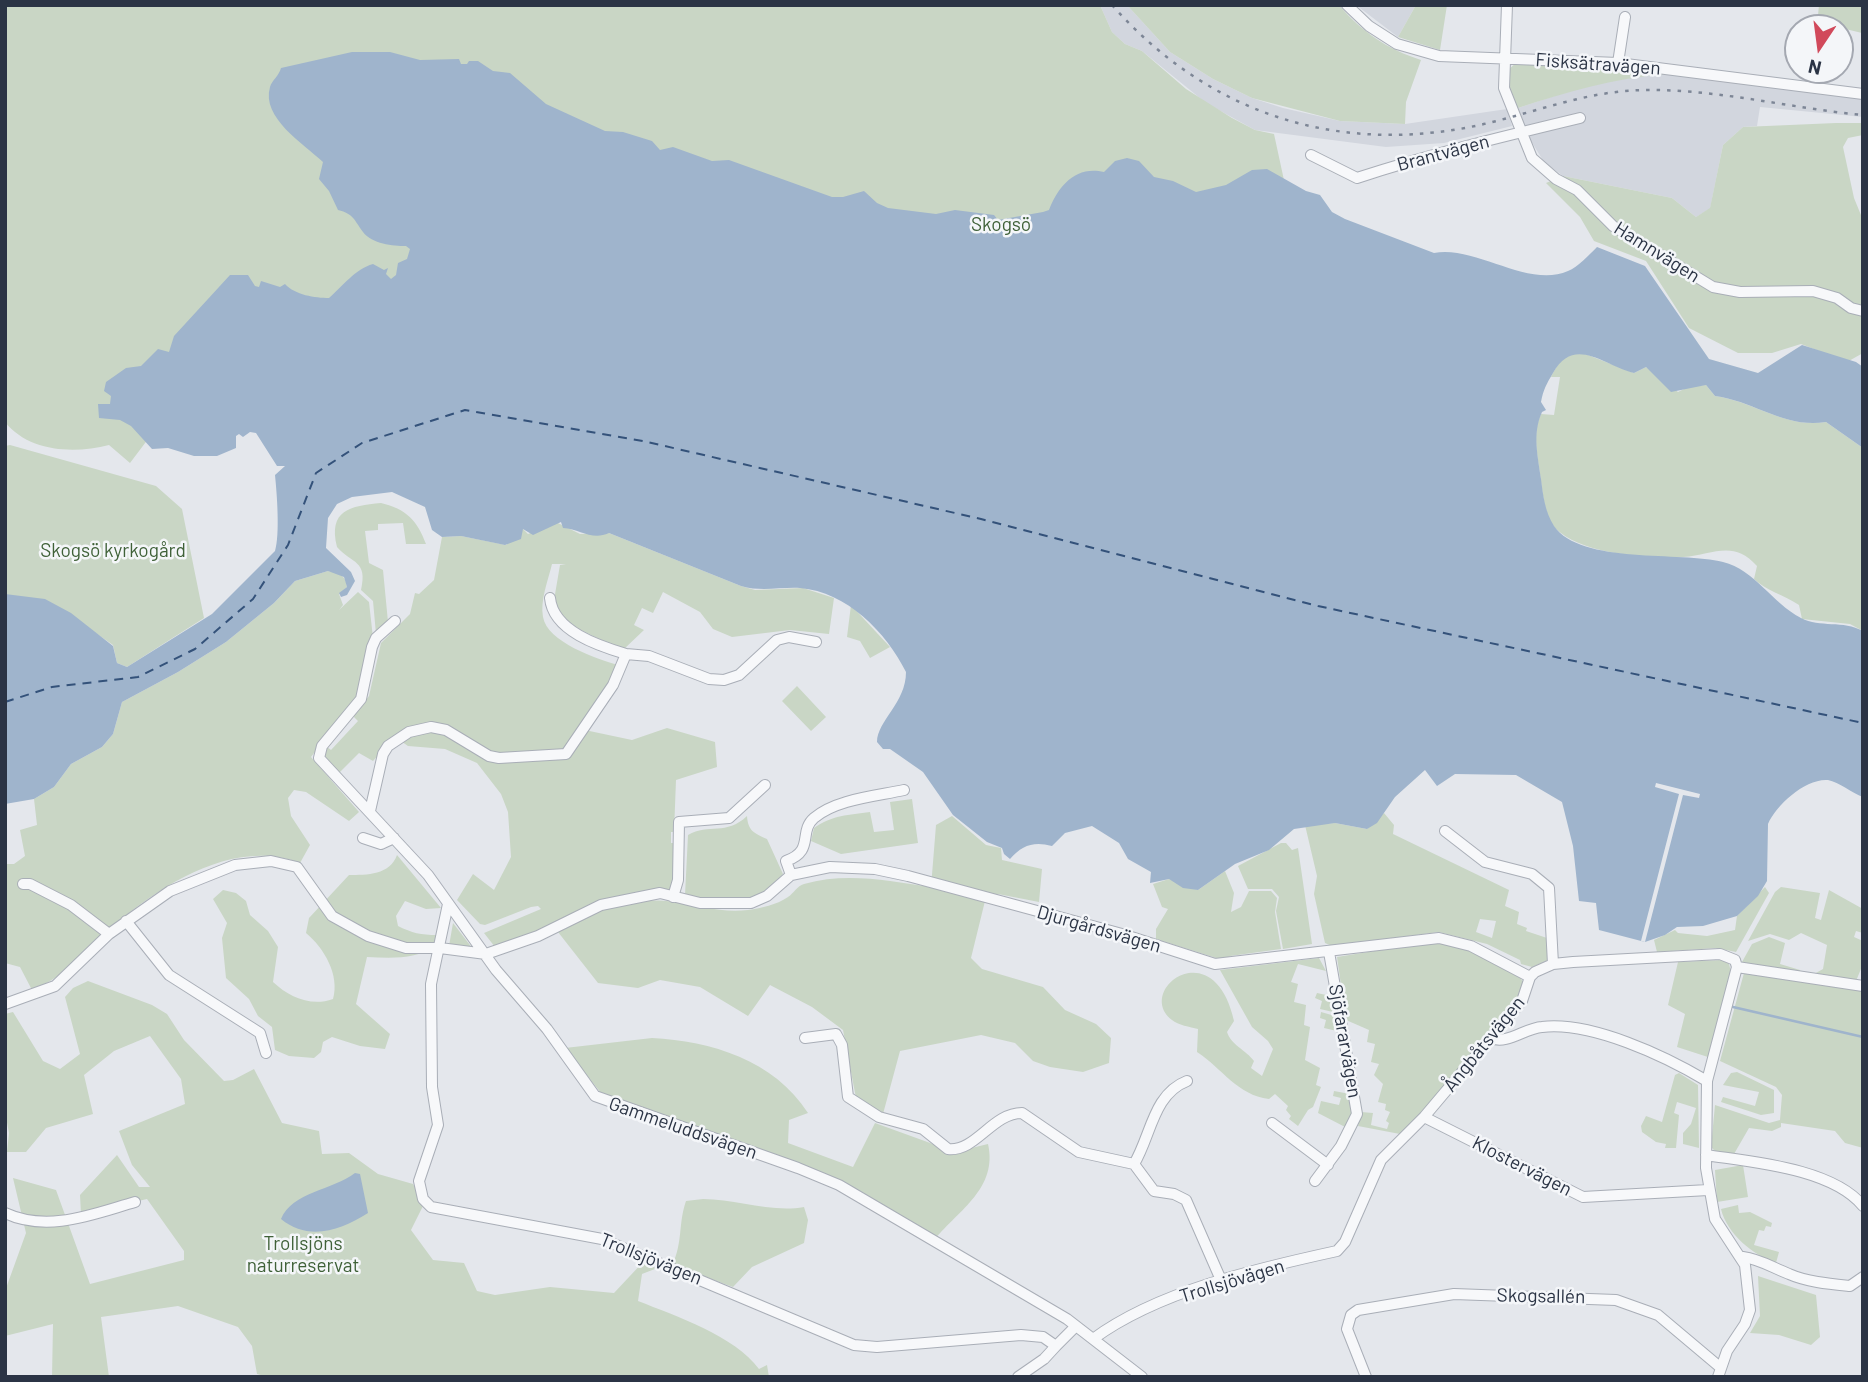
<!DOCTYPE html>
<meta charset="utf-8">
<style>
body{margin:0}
#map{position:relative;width:1868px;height:1382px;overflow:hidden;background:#e4e7ec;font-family:Barlow,sans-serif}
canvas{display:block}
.frame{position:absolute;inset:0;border:7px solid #2b3445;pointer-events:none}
.north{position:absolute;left:1784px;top:14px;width:70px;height:70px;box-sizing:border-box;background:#f4f6f9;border:2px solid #a4a8b1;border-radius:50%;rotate:193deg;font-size:19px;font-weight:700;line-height:28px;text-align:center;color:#2b3445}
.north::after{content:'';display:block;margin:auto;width:24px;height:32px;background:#d1495b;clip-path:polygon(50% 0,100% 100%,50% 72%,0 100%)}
</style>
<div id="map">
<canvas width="1868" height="1382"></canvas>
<div class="frame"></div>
<div class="north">N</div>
</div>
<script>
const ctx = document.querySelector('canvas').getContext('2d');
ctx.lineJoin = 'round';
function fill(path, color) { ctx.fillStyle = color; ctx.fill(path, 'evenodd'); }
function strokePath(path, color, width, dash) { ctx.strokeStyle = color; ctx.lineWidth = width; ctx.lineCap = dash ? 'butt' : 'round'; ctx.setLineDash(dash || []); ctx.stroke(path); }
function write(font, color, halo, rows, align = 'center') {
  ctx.font = font + ' Barlow,sans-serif'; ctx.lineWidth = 5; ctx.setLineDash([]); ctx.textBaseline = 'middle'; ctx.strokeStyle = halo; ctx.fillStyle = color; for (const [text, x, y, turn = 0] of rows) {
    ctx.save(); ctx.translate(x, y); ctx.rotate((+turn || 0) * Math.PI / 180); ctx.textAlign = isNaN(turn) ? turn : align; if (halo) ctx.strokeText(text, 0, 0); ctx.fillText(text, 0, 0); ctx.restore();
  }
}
const built = new Path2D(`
 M1100 5H1127L1170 52 1213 79 1252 98 1283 108 1340 121 1405 124 1507 109 1512 126 1444 143 1386 147 1255 130 1206 103 1142 51 1125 44 1112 32Z
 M1356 5H1416L1398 37Z
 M1667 74 1863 99V117L1760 107 1757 126 1743 127 1723 145 1710 209 1696 217 1672 198 1563 176 1544 162 1528 136 1518 108 1584 86 1635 77Z`);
const green = new Path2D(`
 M5 5H1100L1112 32 1125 44 1142 51 1186 89 1232 118 1255 130 1274 134 1324 365 173 406 130 463 109 445C74 454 29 452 5 422Z
 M1127 5H1339C1362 32 1387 49 1421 60L1406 102 1405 124 1340 121 1252 98 1213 79 1170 52Z
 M1416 5H1447L1440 50 1398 37Z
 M1819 5H1863L1862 33 1825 24 1817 26Z
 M1517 62 1667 74C1614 78 1567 92 1518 108L1509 88 1507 71Z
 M1836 123H1863V135L1848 138 1843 147 1854 198 1863 220V353L1847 362 1801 344 1772 353H1738L1689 328 1646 261 1594 241 1580 217 1546 183 1563 176 1672 198 1696 217 1710 208 1723 145 1743 127Z
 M1583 353 1634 373 1646 367 1678 392 1690 386 1706 385 1715 396C1753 401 1787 429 1826 422L1863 448V631L1850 624 1802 619 1799 605C1784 595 1765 590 1754 579L1757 566C1733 539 1713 555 1683 557 1647 558 1582 555 1555 528 1545 517 1543 496 1541 482 1539 460 1531 435 1541 414L1554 415 1560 377H1551C1559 361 1564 354 1583 353Z
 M10 445 156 486 182 509 204 618 127 667 117 663 113 645 97 634 5 594V446Z
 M381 503C406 509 417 520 426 544H406L403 523 378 524V530L365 531 369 563 383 570 388 622 376 634 373 601 361 590C368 560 352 564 337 547 328 510 350 506 381 503Z
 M556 522 580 534 609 533 741 586 755 590 803 588 834 598 829 634 790 630 732 637 713 629 700 612 663 592 653 613 642 608 634 625 644 630 623 650 574 627 553 606 560 565 566 564H552C548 581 540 600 543 617 547 642 597 659 618 665L612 682 580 729 632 740 667 728 715 742 717 767 676 780 674 832H671V843H675V884L671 894 664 892 551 925 495 947 484 933 541 909 538 906 531 907 485 925 480 924 457 900 473 874 494 890 511 857 508 812 501 794 477 763 445 749 408 746 395 737 373 761 359 753 338 774 325 757 326 746 331 750 358 721 353 716 369 696 381 643 410 614 415 593 419 594 434 580 442 537 461 536 506 545 523 529 528 534Z
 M328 571C339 573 346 575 347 587L339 594 343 605 339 610 358 592 369 602 373 638 359 693 311 757 359 812 349 821 306 792 294 790 288 798 291 816 310 845 300 863C237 838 166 882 119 921 90 945 68 976 32 990L20 967 5 963V864H14L25 856 20 830 37 825 34 799 54 787 71 764 102 747 113 734 122 702 178 672 226 642 274 603 295 581Z
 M851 605 890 647 870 658 860 641 847 637Z
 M797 686 826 717 811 731 782 701Z
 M912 799 918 843 841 854 811 841 814 828C832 815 849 815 870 812L874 832 894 830 890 802Z
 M1384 813 1394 825 1393 834 1509 890 1505 906 1519 912 1517 924 1527 928 1526 931 1547 938 1548 960 1532 967 1521 964 1520 960 1487 944 1439 932 1332 946 1325 943 1314 894 1317 876 1305 825 1335 823 1367 829ZM1480 919 1496 921 1492 938 1476 932Z
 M747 816C748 831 754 833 767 839L783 874C775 883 765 896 752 899 733 905 703 901 685 895L688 835C709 823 726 836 747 816Z
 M952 816 986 845 1001 848 1002 860 1042 869 1039 902 998 894 985 901 971 958 982 969 1043 987 1065 1010 1096 1024 1111 1038 1109 1063 1083 1072 1050 1067 1033 1061 1015 1043 981 1035 900 1051 883 1114 856 1098 843 1030 812 1007 770 985 748 1016 700 987 660 980 638 988 598 983 558 932C596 910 629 896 674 902 699 906 722 913 748 910 762 908 776 905 788 897 794 893 797 886 804 884 847 872 888 881 931 887L936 825Z
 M1281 843H1286L1292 850 1298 848 1312 944 1283 949 1276 911 1279 897 1272 889H1248L1238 866Z
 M397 855 441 908 426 909 405 901 396 916 398 926C412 933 421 935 437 935L436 945C417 960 391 958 367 957L356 1004 390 1034 385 1049 360 1046 332 1037 323 1042 321 1052 314 1058 289 1056 275 1050 272 1027 258 1016 249 999 226 978 222 938 227 923 213 899 223 890 236 893 246 901 250 915 268 931 278 947 273 982C289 997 311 1007 333 999 340 975 324 948 306 933L309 918 349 875C367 875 390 875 397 855Z
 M1225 871 1234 893 1231 912 1241 907 1249 891H1271L1277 898 1275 912 1281 949 1230 956 1226 961 1156 939V929L1168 909 1162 907 1153 884 1169 879 1198 890Z
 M1765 887 1769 893 1736 952 1716 948 1657 952 1654 940 1675 930 1678 933 1707 936 1735 930 1737 916Z
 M1781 887 1820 893 1815 918 1821 920 1829 890 1863 909V933L1856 931 1854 937 1863 941V964L1856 981 1814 974 1823 969 1827 945 1801 933 1789 940 1770 934 1748 941 1775 892Z
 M453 923 473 949 449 946Z
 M1769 937 1785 943 1780 964 1800 970 1801 974 1742 962 1752 944Z
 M1430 942 1459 945 1518 975 1524 983 1520 997 1435 1101 1400 1134 1358 1126 1361 1112 1373 1113 1371 1125 1387 1129 1389 1123 1386 1121 1390 1112 1385 1110 1386 1104 1378 1102 1383 1084 1374 1075 1379 1064 1371 1062 1375 1044 1367 1042 1369 1030 1346 1020 1337 957Z
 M1319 958 1326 971 1298 964 1291 982 1298 984 1294 1002 1306 1005 1304 1025 1310 1027 1305 1060 1320 1068 1316 1085 1321 1087 1313 1107 1308 1110 1298 1126 1289 1119 1291 1116 1286 1110 1288 1106 1275 1094 1269 1099C1237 1095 1223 1069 1197 1052L1198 1029C1190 1027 1178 1025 1172 1020 1134 990 1214 930 1234 1021L1227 1032C1231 1045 1246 1050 1254 1061L1251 1068 1262 1076 1273 1049 1268 1041 1252 1027 1220 970Z
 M1723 960 1729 964 1731 972 1711 1058 1677 1047 1685 1014 1668 1005 1678 962Z
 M1744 973 1863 990V1148L1845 1143 1835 1131 1781 1123V1127L1772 1131 1749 1128 1734 1154 1716 1152 1711 1147 1715 1105 1769 1123 1780 1120 1782 1095 1776 1087 1720 1061Z
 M88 981 152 1005 167 1014 184 1040 224 1081 233 1080 254 1069 282 1123 319 1131 322 1154 349 1153 378 1174 413 1184 424 1204 411 1230 433 1260 464 1263 477 1291 495 1295 550 1287 614 1293 644 1261 660 1267 642 1274 638 1301C676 1316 735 1336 759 1369L767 1365 769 1377H268L257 1374 252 1346 238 1327 178 1306 101 1317 109 1377H52L53 1324 5 1336V1291L26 1233 13 1178 56 1190 90 1284 184 1260V1251L147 1199 81 1214 80 1195 117 1155 139 1187H150L132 1165 119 1131 185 1104 181 1079 150 1036 114 1051 84 1075 93 1114 46 1128 26 1152H7L9 1133 5 1112V1014L13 1012 43 1061 60 1069 80 1054 65 997 73 988Z
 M1317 993 1331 996 1333 1012 1320 1009 1322 1001 1315 998Z
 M1321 1012 1335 1016 1337 1031 1324 1028 1326 1020 1320 1018Z
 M652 1038C711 1041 774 1060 808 1113L789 1120 788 1143 853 1167 875 1123 955 1152 988 1144C998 1188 959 1210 935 1239L873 1200 605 1098 565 1048Z
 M1737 1072 1774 1090V1113L1761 1115 1721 1102 1723 1097 1755 1106 1759 1092 1723 1085 1731 1073Z
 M1679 1073 1698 1085 1699 1148 1683 1144V1133L1691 1124 1696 1108 1677 1102 1674 1113 1679 1115 1676 1148H1665L1666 1144 1656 1142 1642 1132 1641 1126 1646 1116 1662 1122 1675 1075Z
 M1334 1091 1350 1094 1352 1118 1347 1128 1318 1113 1321 1101 1339 1105 1341 1098 1333 1096Z
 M1743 1165 1748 1197 1717 1202 1715 1170Z
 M703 1199C736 1199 771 1213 804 1207L808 1220 804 1243 752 1267 733 1287 672 1265C683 1243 678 1224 686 1201Z
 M1738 1205 1739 1213 1750 1212 1772 1223 1771 1227 1766 1226 1764 1231 1759 1230 1754 1245 1779 1252 1776 1263C1753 1255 1727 1234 1721 1209Z
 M1758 1276 1816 1295 1820 1337 1811 1345 1779 1335 1750 1333 1760 1316Z`);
const water = new Path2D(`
 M352 52H390L420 60 459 59 461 64H467L469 61H478L493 71 510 73 546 104 605 131 623 132 652 141 660 150 673 147 712 161 729 160 832 197H843L864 191 877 203 888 208 936 214 955 210 994 215 998 220 1043 212 1049 210C1058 186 1076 165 1104 172L1115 161 1127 158 1139 161 1154 177 1173 181 1196 192 1226 185 1252 170 1267 169 1306 191 1320 195 1332 212 1345 219 1434 253C1476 245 1528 289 1568 271 1578 267 1589 255 1597 247L1645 266 1709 359 1758 373 1802 345 1856 362 1863 367V448L1826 422C1786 429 1754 401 1715 396L1706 385 1671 392 1646 367 1634 373C1603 365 1574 335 1553 373 1547 383 1543 390 1541 402L1546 410 1542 412C1532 434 1538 456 1541 479 1543 495 1545 512 1554 526 1581 565 1681 551 1723 562 1755 570 1772 603 1801 618 1820 628 1843 620 1863 631V797C1852 793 1839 782 1828 780 1806 778 1776 805 1768 824L1767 881 1758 896 1737 916 1703 926 1677 927 1665 935 1645 942 1599 930 1596 903 1579 901 1573 846 1562 802 1516 775 1455 774 1437 786 1425 770 1395 797 1377 823 1367 829 1335 823 1294 829 1269 850 1235 864 1198 890 1183 888 1169 879 1150 883 1151 872 1128 859 1119 843 1092 826 1065 833 1052 846C1034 841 1022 845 1010 859L1004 854 1002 848 987 842 953 815 923 772 890 749H883L877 742C877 721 906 703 906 672 886 632 847 592 800 588 780 587 761 592 741 586L609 533C592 541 580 529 563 528L561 522 533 535 523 529 521 539 505 545 461 536 442 537 432 530 425 507 392 492 352 497 337 504 328 518 326 548 351 572 355 581 347 595 341 597 339 593 347 587 344 577 328 571 295 581 274 603 226 642 178 672 122 702 113 734 102 747 71 764 54 787 34 799 5 804V594L45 599 71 613 113 646 117 663 127 667 212 614 275 551C280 534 277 495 275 475L285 466H277L256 433 250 432 243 437 239 434 236 436V448L217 456H194L168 448 152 449 131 426 120 420 99 418 98 404H110L111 396 104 391 106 382 126 368 141 366 158 349 169 352 174 336 230 275H248L255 286 259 287 261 281 280 287 285 284C295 295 315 298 329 298 343 286 355 269 373 264L384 270 388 268 386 274 391 279 396 275 398 263 407 259 410 249 406 246C393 246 372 244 363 232 354 220 354 214 338 210L329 191 319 179 323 162C304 144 261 118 270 87 272 80 279 76 281 68Z
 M355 1173 360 1174 368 1213C341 1230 309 1242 281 1219 292 1192 333 1190 355 1173Z`);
const pier = new Path2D(`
 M1656 783 1700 794 1699 798 1683 795 1645 942 1641 941 1679 794 1655 787Z`);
const stream = new Path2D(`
 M1733 1007 1863 1037`);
const ferry = new Path2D(`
 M5 702 52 687 138 677 195 649 253 599 288 545 316 473 362 443 465 410 643 441 981 519 1318 606 1863 723`);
const minor = new Path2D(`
 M1347 5 1369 26 1397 44 1439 56 1618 63 1863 94
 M1507 5 1504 88 1532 158 1556 179 1577 190 1613 226 1713 287 1740 292 1813 291 1837 298 1851 308 1863 311
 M1618 63 1625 17
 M1311 155 1357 178C1430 154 1505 136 1580 118
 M550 598C553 631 599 646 626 654
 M395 621 376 638 372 647 361 699 322 746 319 758 428 875 496 970 547 1029 595 1096 798 1168 839 1185 1067 1319 1142 1377
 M370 811 383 754 388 746 409 732 431 727 446 730 489 756 499 758 566 754 613 685 626 654 649 656 709 679 724 680 739 675 777 640 789 637 816 642
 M1445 831 1485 862 1532 874 1549 888 1553 964
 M363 838 381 844 394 838
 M791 875 786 861C815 851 798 832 814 818 836 799 877 796 904 790
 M23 884H30L71 905 109 934
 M673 897 678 880 679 822 729 818 765 785
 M448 904 431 984 432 1087 438 1125 419 1181 423 1199 431 1207 602 1239 854 1345 877 1347 1021 1335 1043 1337 1056 1346 1076 1326
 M126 921 169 975 260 1033 266 1053
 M1737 967 1863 986
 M5 1004 55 986 109 934 170 891 235 865 271 861 297 867 332 916 368 936 406 948H440L486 954 538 936 601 905 660 893 700 903H751L767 896 791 875 830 867 875 869 908 876 1122 934 1215 964 1439 938 1471 946 1530 977
 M805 1038 836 1034 842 1045 848 1097 879 1117 923 1129 948 1149C976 1152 992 1113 1022 1113L1079 1152 1134 1164 1154 1191 1174 1194 1186 1200 1221 1280
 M1491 1038C1507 1045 1525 1028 1542 1027 1591 1021 1665 1056 1707 1081
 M1424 1117 1583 1197 1708 1190
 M1272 1123 1328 1165
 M1706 1155C1751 1162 1832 1168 1863 1206
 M1134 1164C1151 1136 1153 1094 1187 1081
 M1315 1181 1341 1146 1357 1114 1329 952
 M5 1213C48 1233 93 1214 135 1202
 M1743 1257C1760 1259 1773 1268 1789 1274 1807 1282 1830 1284 1850 1286L1863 1277
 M1093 1339C1158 1291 1259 1268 1337 1251L1345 1242 1381 1160 1424 1117 1522 1001 1530 977 1535 972 1553 964 1573 962 1720 954 1735 960 1737 967
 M1018 1377 1044 1359 1056 1346
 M1366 1377 1347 1329 1351 1315 1358 1310 1454 1294 1616 1300 1658 1315 1721 1368
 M1718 1377 1727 1351 1745 1324 1750 1310 1745 1265 1715 1219 1706 1168 1707 1081 1737 967`);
const rail = new Path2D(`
 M1112 5C1204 109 1327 153 1465 128 1519 118 1570 96 1625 91 1702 85 1786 108 1863 115`);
const streetNames = [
 ["Fisksätravägen",1598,64,4],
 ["Brantvägen",1443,153,-15],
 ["Hamnvägen",1657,252,32],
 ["Djurgårdsvägen",1099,929,16],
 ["Sjöfararvägen",1345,1041,80],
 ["Ångbåtsvägen",1484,1044,-51],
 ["Gammeluddsvägen",683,1128,19],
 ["Klostervägen",1522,1166,27],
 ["Trollsjövägen",651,1259,22],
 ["Trollsjövägen",1232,1281,-17],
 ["Skogsallén",1541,1296,1]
];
const parkNames = [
 ["Skogsö",1001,225],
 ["Skogsö kyrkogård",113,551],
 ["Trollsjöns",303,1244],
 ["naturreservat",303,1266]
];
fill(built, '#d2d6de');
fill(green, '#c9d6c5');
fill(water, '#9fb4cc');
fill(pier, '#e4e7ec');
strokePath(stream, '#9fb4cc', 2.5);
strokePath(ferry, '#34527a', 2, [9, 7]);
strokePath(minor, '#a9aeb7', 12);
strokePath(minor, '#f7f8fa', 10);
strokePath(rail, '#7d8696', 2.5, [3.5, 7]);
write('19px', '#2b3445', '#f4f6f9', streetNames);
write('19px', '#3f6138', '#f4f6f9', parkNames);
</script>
